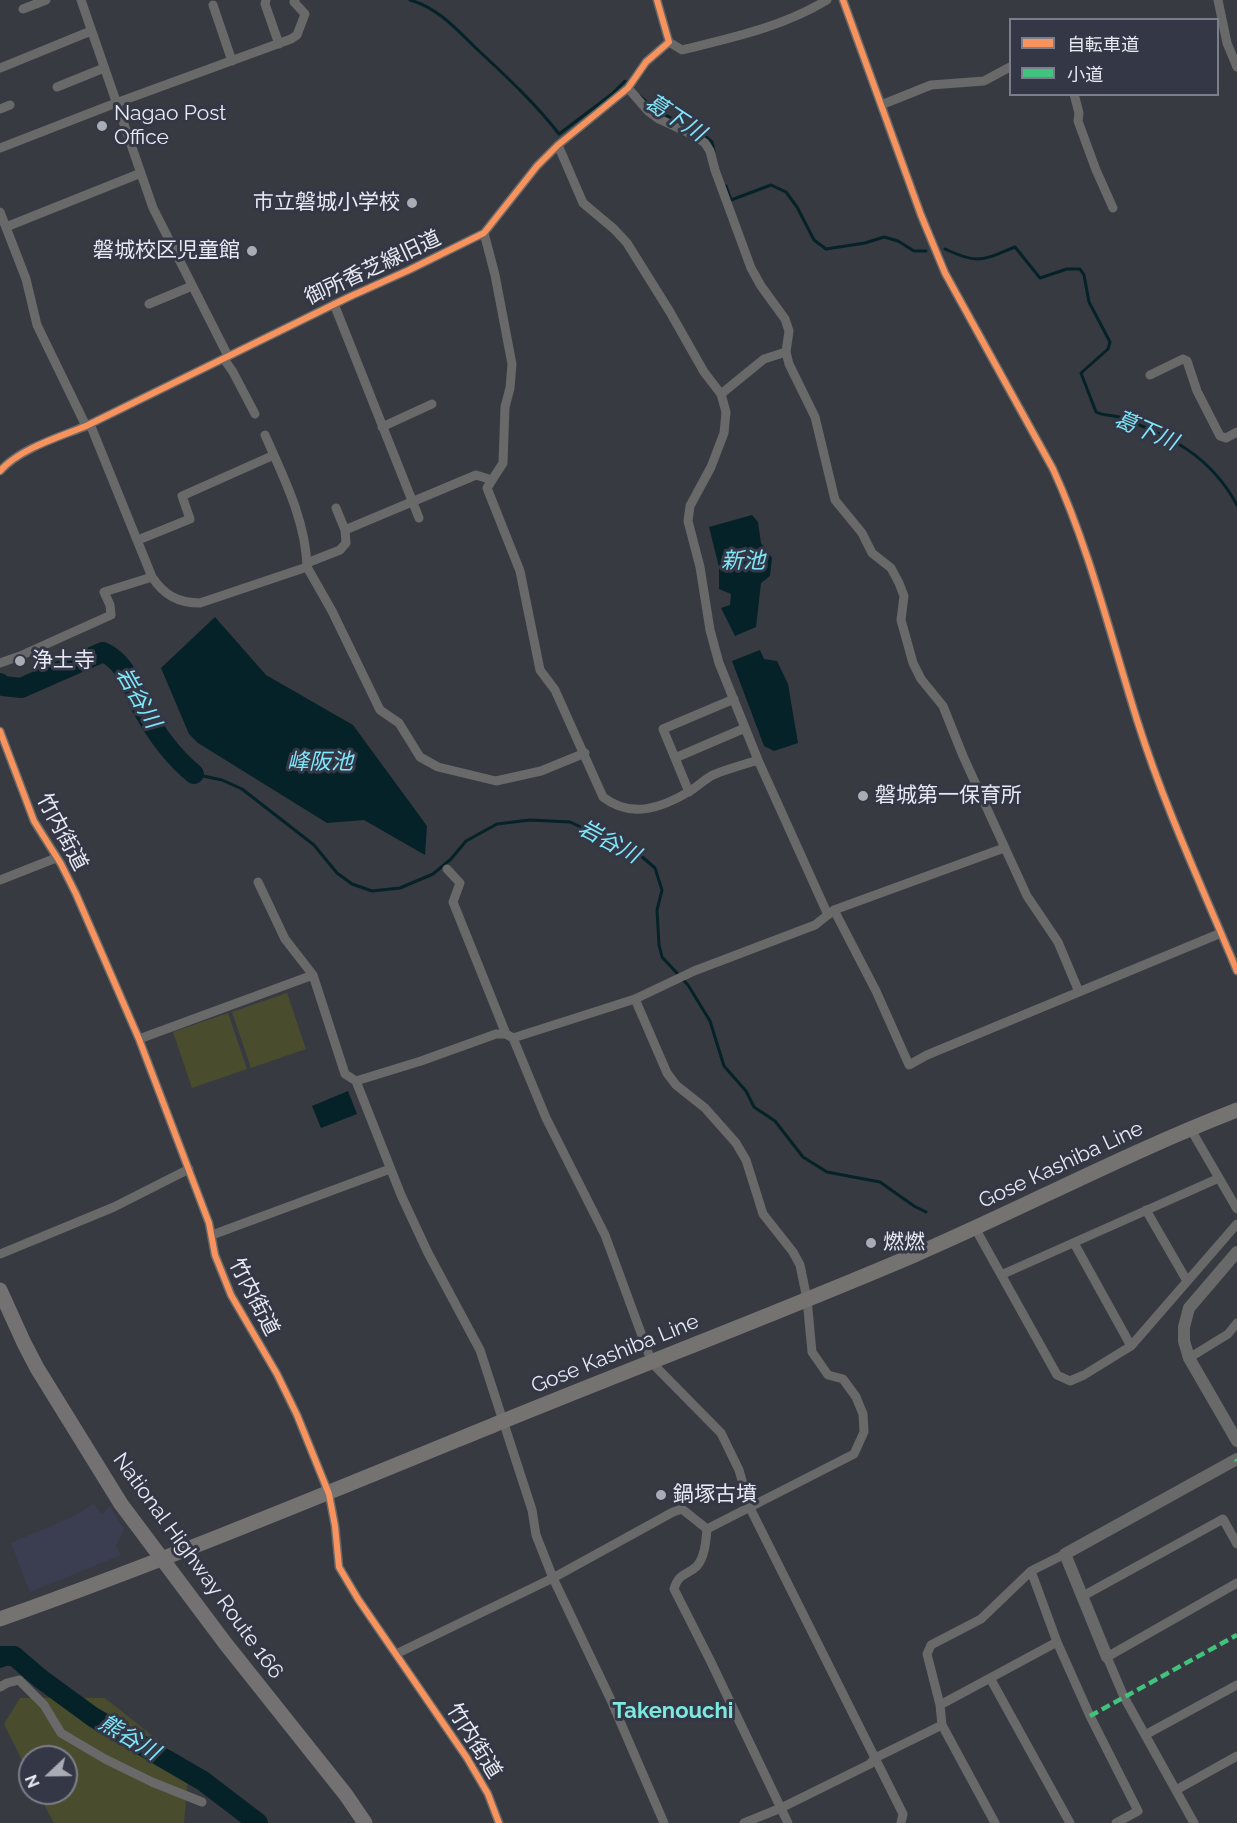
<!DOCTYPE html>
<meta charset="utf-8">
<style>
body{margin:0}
#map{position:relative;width:1237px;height:1823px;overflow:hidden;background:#383a41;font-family:Raleway,"Noto Sans JP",sans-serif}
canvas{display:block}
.legend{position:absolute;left:1009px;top:18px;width:210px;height:78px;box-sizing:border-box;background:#343745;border:2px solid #7c7f8b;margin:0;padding:8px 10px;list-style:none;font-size:18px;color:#e8eaf3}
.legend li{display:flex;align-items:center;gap:12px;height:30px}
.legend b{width:30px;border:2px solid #7c7f8b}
.north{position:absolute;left:18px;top:1745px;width:60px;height:60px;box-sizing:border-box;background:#343745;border:2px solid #7c7f8b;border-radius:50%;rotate:248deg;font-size:16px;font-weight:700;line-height:24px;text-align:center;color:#e8eaf3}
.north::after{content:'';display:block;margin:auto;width:21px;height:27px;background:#aaacb5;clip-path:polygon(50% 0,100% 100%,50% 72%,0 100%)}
</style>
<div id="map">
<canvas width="1237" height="1823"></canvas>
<ul class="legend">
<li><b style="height:8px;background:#f8935d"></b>自転車道</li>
<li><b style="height:8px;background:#40c37c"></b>小道</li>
</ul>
<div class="north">N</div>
</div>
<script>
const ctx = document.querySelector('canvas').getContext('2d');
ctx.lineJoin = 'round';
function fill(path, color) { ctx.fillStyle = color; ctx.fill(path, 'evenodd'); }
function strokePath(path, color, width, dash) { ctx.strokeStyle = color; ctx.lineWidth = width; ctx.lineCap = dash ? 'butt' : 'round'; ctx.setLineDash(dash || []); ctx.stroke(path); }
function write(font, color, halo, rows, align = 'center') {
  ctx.font = font + ' Raleway,"Noto Sans JP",sans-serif'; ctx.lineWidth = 6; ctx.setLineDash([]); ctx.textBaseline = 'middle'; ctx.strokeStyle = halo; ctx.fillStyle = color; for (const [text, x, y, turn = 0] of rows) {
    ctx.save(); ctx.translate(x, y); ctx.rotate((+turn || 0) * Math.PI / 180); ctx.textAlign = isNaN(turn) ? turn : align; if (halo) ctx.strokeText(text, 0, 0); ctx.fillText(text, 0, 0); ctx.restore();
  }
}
const built = new Path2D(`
 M94 1504 101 1514 110 1506 124 1530 116 1546 121 1555 30 1592 11 1543 74 1516Z`);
const green = new Path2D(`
 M287 993 306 1049 251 1068 232 1012Z
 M228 1013 247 1069 192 1088 173 1032Z
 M20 1698H105L189 1765 184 1823H54L38 1793H66V1757H30V1776L4 1724Z`);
const water = new Path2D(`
 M752 515 758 522 761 543 772 558 770 576 761 583 756 627 735 636 721 608 730 605 731 594 719 589V567L709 527Z
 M215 617 266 675 353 725 427 826 425 855 364 820 327 823 198 743 189 734 161 668Z
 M760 650 764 659 777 661 788 684 798 743 774 751 764 746 732 661Z
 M348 1091 357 1114 321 1128 312 1106Z`);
const stream = new Path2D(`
 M410 0C439 8 458 31 479 51 508 78 535 103 559 134L612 94 625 81
 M640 96 655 110 700 132 712 142 714 151
 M726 186 731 200 771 185 786 192 797 207 814 240 826 249 865 243 884 237 898 241 914 251H926
 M945 249C979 265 982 260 1015 247L1040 278 1067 269H1080L1084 275 1089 302 1110 342 1108 349 1081 373 1096 412C1104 416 1111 415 1119 417 1170 436 1210 455 1237 505
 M194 774 222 780 242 789 314 845 337 873 352 884 372 891 400 888 433 874 451 859 466 841 497 824 530 820 570 822 640 855 655 868 662 890 657 910 659 945 662 957 688 985 710 1021 724 1066 746 1091 754 1107 775 1121 803 1157 827 1172 880 1182 914 1206 926 1212`);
const river = new Path2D(`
 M0 683 3 686 21 688 103 652C127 663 131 686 142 708 155 732 172 756 194 774
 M0 1658 2 1656H14L41 1679 93 1717 203 1781 258 1823`);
const minor = new Path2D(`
 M81 0 153 208 228 356
 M266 0 265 4 279 44
 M843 0 921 215 945 273 1053 469C1090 550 1111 638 1138 723 1165 808 1203 889 1237 971
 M1218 0 1227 43 1237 67
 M213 5 232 61
 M23 9 46 0
 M669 42 682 50C731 38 783 27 827 0
 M0 68 91 31
 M57 87 104 68
 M628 88 648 111 659 119 693 135 705 143 710 151 715 170 751 268 761 286 785 319 789 331 786 352 789 364 815 417 835 500 862 533 872 553 891 568 899 583 904 596 901 620 913 663 921 679 943 706 963 756 1027 896 1058 942 1079 992
 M1074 94 1079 113 1078 121 1096 170 1113 208
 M881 105 931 85 984 81 1010 67
 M0 109 10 105
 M558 145 583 203 614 229 627 243 670 312 704 372 721 394 726 412 724 433 711 467 690 506 688 521 700 567 710 630 719 663 758 760 828 915
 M0 148 116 103 291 39 297 35 305 14 294 2 295 0
 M0 212 26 279 37 325 86 426
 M6 227 141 173
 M484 233 495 275 512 364 510 388 505 407 503 463 487 488 520 571 540 670 555 690 603 797C631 819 662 808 690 791 698 786 705 779 713 775 727 769 743 765 758 760
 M149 304 192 286
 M334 304 419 518
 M224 359 233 372 255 414
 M1150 375 1183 359 1187 361 1197 391 1220 436 1226 438 1237 432
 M721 394 764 359 786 352
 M90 424 152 577C164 595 178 603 200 603L307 567 332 611 380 710 399 723 420 757 438 767 496 781 541 771 585 753
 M382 427 432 404
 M265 435C283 476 306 521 307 567
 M0 471C19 449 59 437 86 426L349 297 409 270 484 233 537 166 558 145 628 88 646 62 669 42 657 0
 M345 530 476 475 492 480
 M138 540 190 519 182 496 274 455
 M307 563 340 550 346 543 345 530 336 508
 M0 663 20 656 111 615 110 605 104 592 152 577
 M0 731 34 821 61 864 76 894 139 1039 209 1223 215 1255 231 1295 277 1374 297 1415 329 1494 335 1526 339 1567 358 1599 467 1758 488 1794 499 1823
 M675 758 745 728
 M689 792 663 729 734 699
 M447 869 460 883 453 902 506 1034
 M0 880 56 858
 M258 882 285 939 313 975 345 1074 356 1081 401 1195 428 1253 480 1350 532 1510 536 1535 553 1578 610 1698 664 1823
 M834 910 876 991 909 1065 927 1055 1221 933
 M635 999 667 1073 676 1085 705 1108 736 1143 746 1160 763 1214 793 1252 800 1265 807 1299 812 1352 828 1375 843 1379 856 1397 863 1414 864 1432 854 1454 707 1529C706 1540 705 1557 697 1566 687 1576 679 1572 674 1589L710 1660 788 1823
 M513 1038 546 1118 605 1235 652 1363 721 1433 739 1470 750 1508 903 1814 901 1823
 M139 1039 313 975
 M356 1081 421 1061 496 1034H506L513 1038 635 999 694 971 815 925 834 910 1004 848
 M1190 1128 1237 1209
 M1146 1210 1187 1281
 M975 1228 1057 1375 1070 1381 1084 1375 1131 1346 1237 1224
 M212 1235 390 1169
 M1074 1243 1131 1346
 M0 1254 114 1207 189 1169
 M1001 1275 1219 1178
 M1189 1358 1228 1334 1237 1323
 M1031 1571 1057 1642 1090 1716 1138 1811 1116 1823
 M1083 1596 1223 1519 1237 1544
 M396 1654 553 1578 673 1512 682 1509 707 1529
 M990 1678 1070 1823
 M0 1687 7 1683 19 1680 44 1705 61 1733 105 1759 152 1782 202 1802
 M940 1705 1057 1642
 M1145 1735 1237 1685
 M1176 1790 1237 1756
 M744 1823 781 1808 870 1764 875 1758 942 1725
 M995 1823 942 1725 940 1705 927 1654 931 1645 981 1619 1031 1571 1065 1554
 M1194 1823 1124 1697 1107 1657 1237 1583`);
const tertiary = new Path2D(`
 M1237 1252 1189 1308 1184 1327V1341L1189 1358 1237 1441
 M1107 1657 1065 1554 1237 1459`);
const primary = new Path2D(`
 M0 1619C169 1559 335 1490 501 1422 638 1366 776 1314 912 1256 1021 1209 1126 1153 1237 1110`);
const trunk = new Path2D(`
 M0 1290 24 1343 37 1368 121 1504 225 1643 346 1795 365 1823`);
const quiet = new Path2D(`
 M1236 1459 1237 1461
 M1090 1716 1237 1635`);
const cycleway = new Path2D(`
 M843 0 921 215 945 273 1053 469C1090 550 1111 638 1138 723 1165 808 1203 889 1237 971
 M0 471C19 449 59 437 86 426L349 297 409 270 484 233 537 166 558 145 628 88 646 62 669 42 657 0
 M0 731 34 821 61 864 76 894 139 1039 209 1223 215 1255 231 1295 277 1374 297 1415 329 1494 335 1526 339 1567 358 1599 467 1758 488 1794 499 1823`);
const markers = [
 [102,126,6,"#aaacb5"],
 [412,203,6,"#aaacb5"],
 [252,251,6,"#aaacb5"],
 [20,661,6,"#aaacb5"],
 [863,796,6,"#aaacb5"],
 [871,1243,6,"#aaacb5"],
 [661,1495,6,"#aaacb5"]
];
const poiNames = [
 ["Nagao Post",114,114],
 ["Office",114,138],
 ["市立磐城小学校",400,203,"right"],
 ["磐城校区児童館",240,251,"right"],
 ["浄土寺",32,661],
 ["磐城第一保育所",875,796],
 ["燃燃",883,1243],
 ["鍋塚古墳",673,1495]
];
const streetNames = [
 ["御所香芝線旧道",373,268,-25],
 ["竹内街道",62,832,62],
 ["Gose Kashiba Line",1061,1165,-25],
 ["竹内街道",254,1297,63],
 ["Gose Kashiba Line",615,1354,-22],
 ["National Highway Route 166",198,1566,54],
 ["竹内街道",474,1741,58]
];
const waterNames = [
 ["葛下川",675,118,33],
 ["葛下川",1146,431,23],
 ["新池",743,561],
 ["岩谷川",138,698,60],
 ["峰阪池",320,762],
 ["岩谷川",609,842,28],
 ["熊谷川",129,1738,31]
];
const neighbourhoodNames = [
 ["Takenouchi",673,1711]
];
fill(built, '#3b3e51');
fill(green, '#4a4c2e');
fill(water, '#052228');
strokePath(stream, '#052228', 3);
strokePath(river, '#052228', 20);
strokePath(minor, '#6a6969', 9);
strokePath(tertiary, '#6a6969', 12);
strokePath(primary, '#757272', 15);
strokePath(trunk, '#737171', 15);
strokePath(quiet, '#40c37c', 4.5, [9, 4.5]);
strokePath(cycleway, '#f8935d', 6);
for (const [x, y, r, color] of markers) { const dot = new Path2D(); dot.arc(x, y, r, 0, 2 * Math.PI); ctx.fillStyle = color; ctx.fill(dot); strokePath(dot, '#343745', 2); }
write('21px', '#e8eaf3', '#343745', poiNames, 'left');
write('21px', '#e8eaf3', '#343745', streetNames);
write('italic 22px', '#7fe7fa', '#343745', waterNames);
write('bold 22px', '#7ee8de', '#343745', neighbourhoodNames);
</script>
